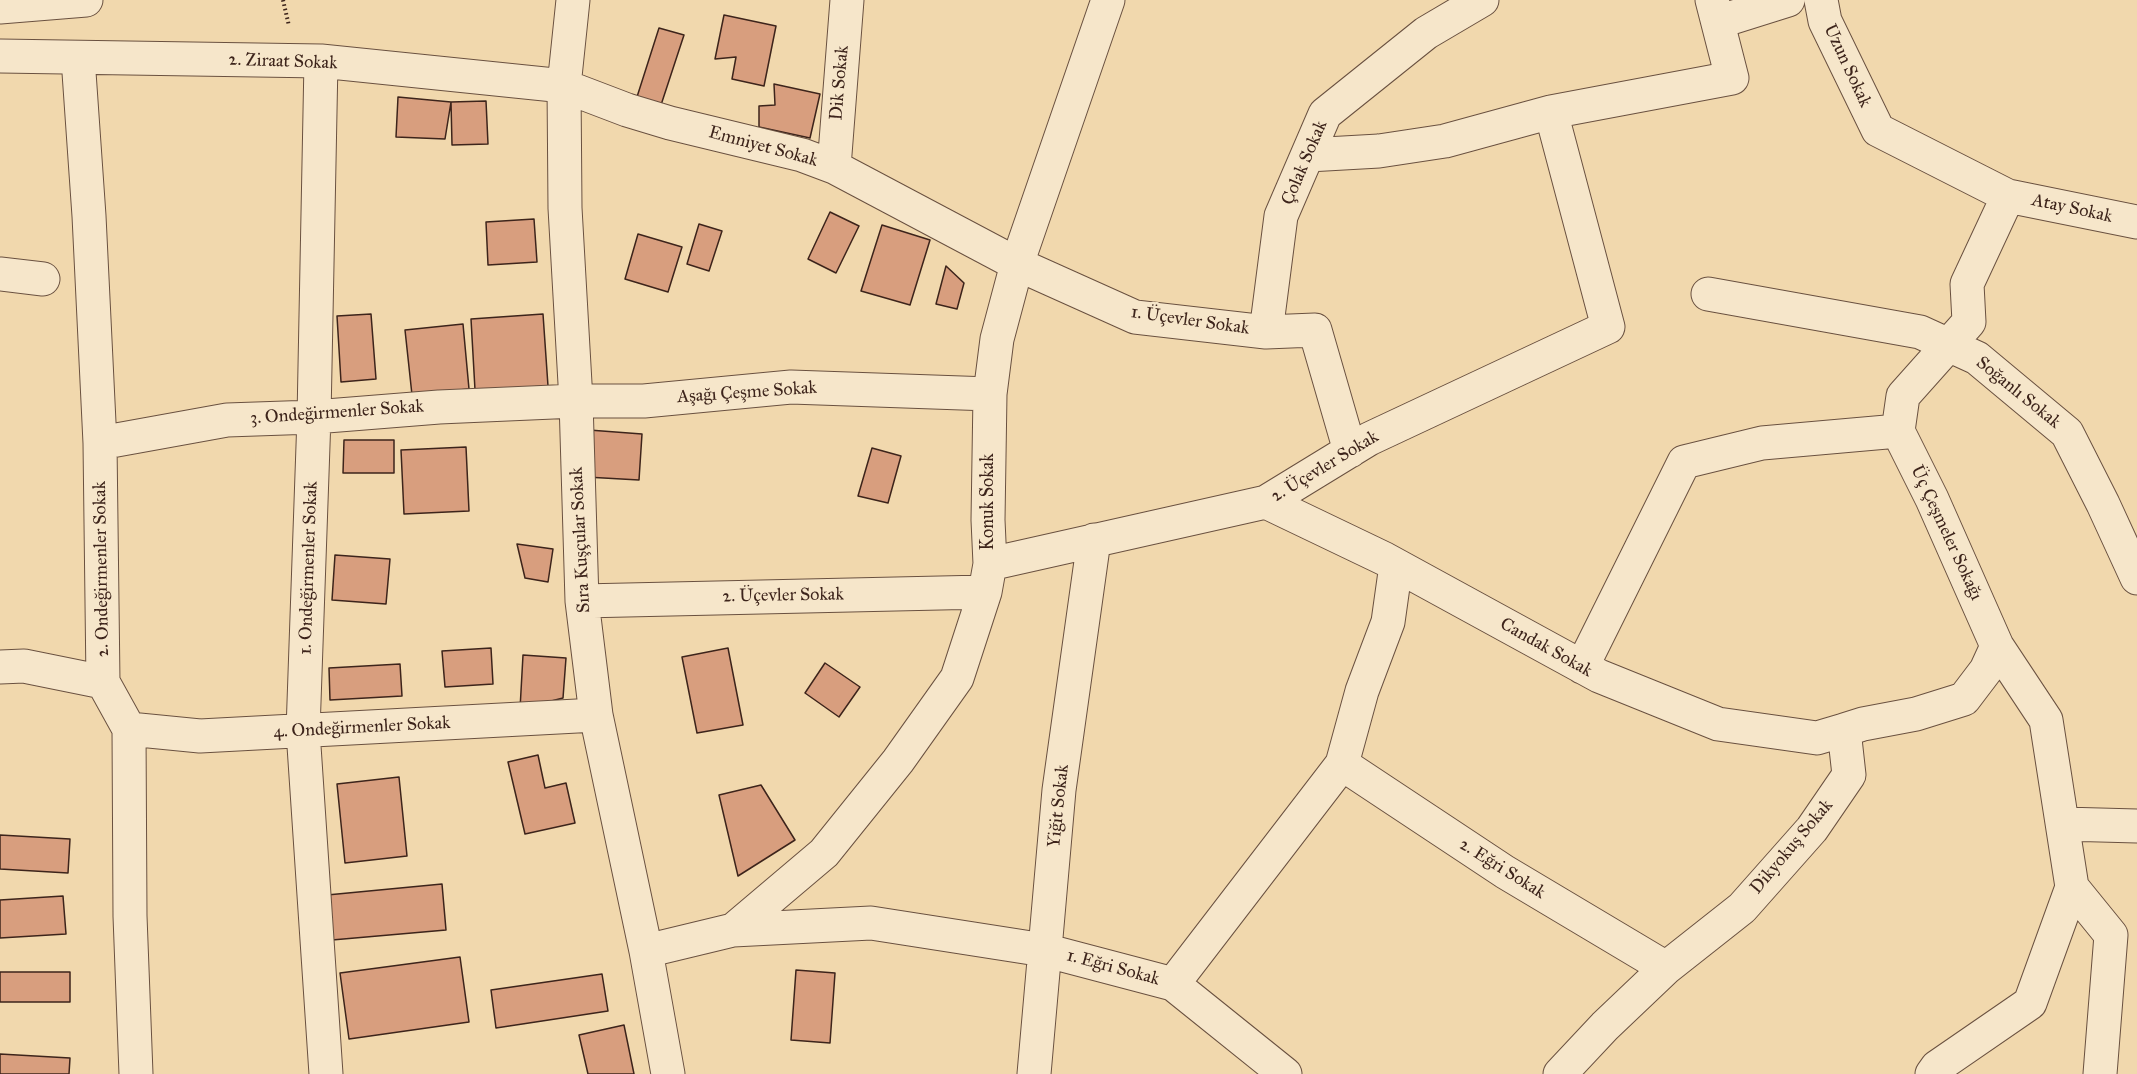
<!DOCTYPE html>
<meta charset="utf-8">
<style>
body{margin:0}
canvas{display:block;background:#f1d8ad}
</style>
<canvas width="2137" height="1074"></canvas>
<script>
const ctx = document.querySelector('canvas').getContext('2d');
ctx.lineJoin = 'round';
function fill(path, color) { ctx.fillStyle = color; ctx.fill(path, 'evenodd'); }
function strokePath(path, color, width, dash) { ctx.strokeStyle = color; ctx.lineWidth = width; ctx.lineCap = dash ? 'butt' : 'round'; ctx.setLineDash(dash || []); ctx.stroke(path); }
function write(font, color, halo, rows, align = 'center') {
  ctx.font = font + ' "IM FELL Great Primer",serif'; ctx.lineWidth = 5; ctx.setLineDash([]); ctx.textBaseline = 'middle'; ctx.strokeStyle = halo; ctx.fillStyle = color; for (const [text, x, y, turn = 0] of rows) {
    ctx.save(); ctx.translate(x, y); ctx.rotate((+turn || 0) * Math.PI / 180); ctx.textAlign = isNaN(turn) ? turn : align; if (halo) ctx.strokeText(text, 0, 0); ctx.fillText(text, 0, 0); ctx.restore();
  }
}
const building = new Path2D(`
 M724 15 776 26 764 86 732 79 736 57 715 59Z
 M659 28 684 35 660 108 636 100Z
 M774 84 820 94 810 138 759 127V106L775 105Z
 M398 97 451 102 445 139 396 137Z
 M486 101 488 144 452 145 451 102Z
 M830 212 859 226 836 273 808 259Z
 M534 219 537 262 488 265 486 222Z
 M699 224 722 231 709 271 687 264Z
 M882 225 930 240 910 305 861 291Z
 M638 234 682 247 668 292 625 279Z
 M946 266 964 283 957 309 936 304Z
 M371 314 376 379 341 382 337 316Z
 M543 314 548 386 475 390 471 319Z
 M463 324 469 389 412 395 405 330Z
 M589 430 642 434 639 480 586 477Z
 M344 440H394V473H343Z
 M466 447 469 511 404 514 401 450Z
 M872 448 901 456 888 503 858 496Z
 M517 544 553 549 548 582 525 578Z
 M335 555 390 559 386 604 332 600Z
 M491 648 493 684 445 687 442 651Z
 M728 648 743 725 697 733 682 657Z
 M523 655 566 658 563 698 520 709Z
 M825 663 860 687 839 717 805 693Z
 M400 664 402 696 330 700 329 668Z
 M538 755 545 788 566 783 575 823 525 834 508 762Z
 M399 777 407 856 345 863 337 784Z
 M761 785 795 840 738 876 719 795Z
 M0 835 70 839 68 873 0 869Z
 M442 884 446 930 332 940 327 895Z
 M63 896 66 934 0 938V900Z
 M460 957 469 1022 349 1039 340 973Z
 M796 970 835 973 830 1043 791 1040Z
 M0 972H70V1002H0Z
 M602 974 608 1011 496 1028 491 990Z
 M624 1025 634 1074H588L579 1035Z
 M0 1054 70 1058 69 1074H0Z`);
const path = new Path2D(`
 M283 0 289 26`);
const street = new Path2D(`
 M573 0 564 86 565 208 576 401 582 601 596 715 646 951 668 1074
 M1821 0 1825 21 1878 130 2008 196 2137 222
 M0 7 86 0
 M1718 22 1788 0
 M0 56 321 61 564 86 627 110 670 123 802 155 834 167 1017 264 1135 317 1266 332 1315 330 1350 451
 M78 58 89 216 100 443 103 682 129 729 130 916 136 1074
 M321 61 314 417 303 731 326 1074
 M1308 155 1379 151 1445 141 1551 112
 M834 167 847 0
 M0 274 43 279
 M1708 294 1920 332 1977 358 2067 433 2103 504 2137 578
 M1266 332 1281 216 1325 114 1426 33 1482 0
 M100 443 227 420 314 417 439 407 576 401H644L791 387 990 394
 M1266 502 1385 559 1599 676 1718 724 1817 738 1844 730
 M990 564 1266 502 1369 439 1608 327 1551 112 1732 78 1712 0
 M582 601 985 592
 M0 667 24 666 103 682
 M1582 667 1684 462 1762 443 1898 431
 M129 729 200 736 596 715
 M1342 764 1505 872 1666 968
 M2063 824 2137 826
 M2072 887 2111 935 2100 1074
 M733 930 824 853 898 761 957 678 985 592 990 564 988 520 990 394 997 339 1017 264 1108 0
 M646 951 733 930 871 923 1044 950 1173 984 1285 1074
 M1173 984 1342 764 1362 691 1388 622 1396 565
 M1034 1074 1059 790 1094 540
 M1560 1074 1605 1026 1666 968 1742 908 1812 829 1849 775 1844 730 1863 724 1916 714 1964 699 1986 670 1997 646
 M1932 1074 1937 1067 2030 1003 2072 887 2046 720 1997 646 1932 499 1898 431 1903 396 1969 322 1967 284 2008 196`);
const streetNames = [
 ["2. Ziraat Sokak",283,62,2],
 ["Uzun Sokak",1847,66,65],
 ["Dik Sokak",840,83,-85],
 ["Emniyet Sokak",763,147,15],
 ["Çolak Sokak",1305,163,-67],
 ["Atay Sokak",2072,209,12],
 ["1. Üçevler Sokak",1190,321,8],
 ["Aşağı Çeşme Sokak",747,393,-4],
 ["Soğanlı Sokak",2018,393,39],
 ["3. Ondeğirmenler Sokak",337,413,-4],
 ["2. Üçevler Sokak",1325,467,-31],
 ["Konuk Sokak",989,502,-90],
 ["Üç Çeşmeler Sokağı",1946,533,65],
 ["Sıra Kuşçular Sokak",581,540,-93],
 ["1. Ondeğirmenler Sokak",309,568,-88],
 ["2. Ondeğirmenler Sokak",102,569,-91],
 ["2. Üçevler Sokak",783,596,-1],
 ["Candak Sokak",1546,648,29],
 ["4. Ondeğirmenler Sokak",362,728,-3],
 ["Yiğit Sokak",1059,806,-84],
 ["Dikyokuş Sokak",1792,847,-50],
 ["2. Eğri Sokak",1502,869,32],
 ["1. Eğri Sokak",1113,968,15]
];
fill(building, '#d89e7e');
strokePath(building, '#3d241b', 1.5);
strokePath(street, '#6a5140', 35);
strokePath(path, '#3d241b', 4, [1.5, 3]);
strokePath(street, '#f6e6ca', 33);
write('18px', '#3d241b', '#f6e6ca', streetNames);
</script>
